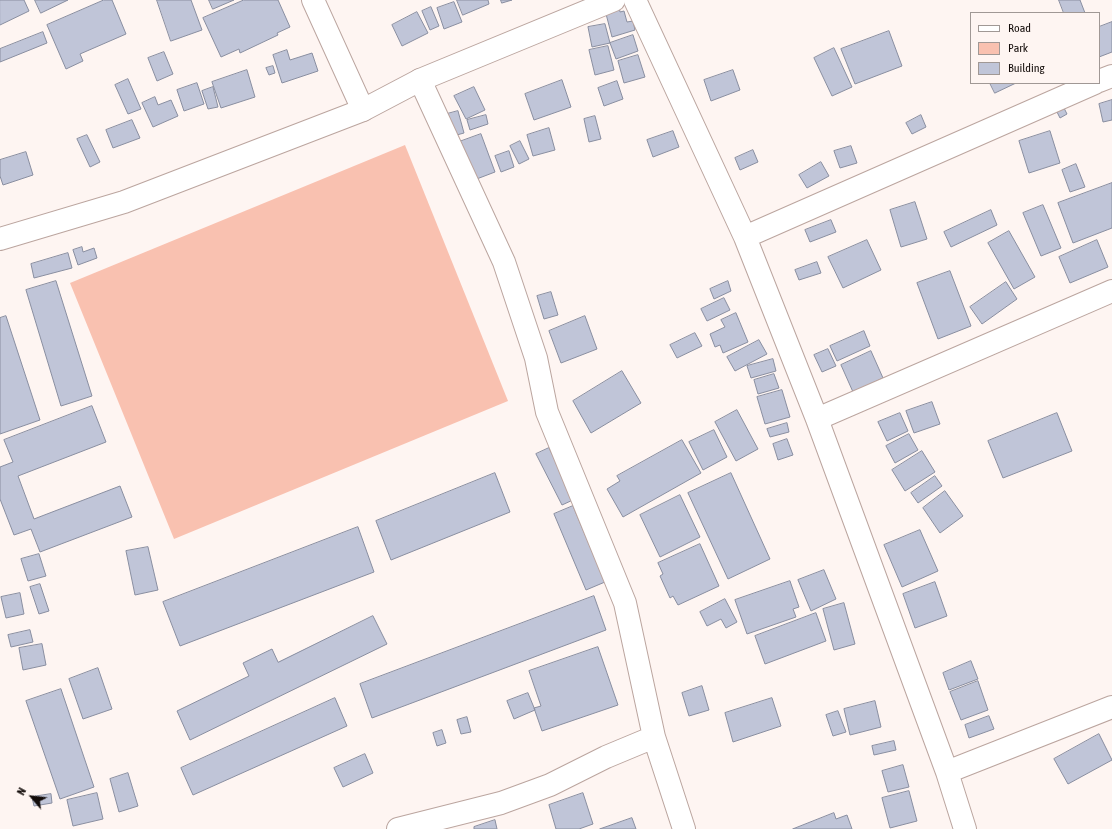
<!DOCTYPE html>
<style>
body{margin:0}
#map{position:relative;width:1112px;height:829px;overflow:hidden;background:#fef5f2;font-family:"Asap Condensed",sans-serif}
canvas{display:block}
.legend{position:absolute;left:970px;top:12px;width:130px;height:72px;box-sizing:border-box;background:#fef5f2;border:1px solid #a09895;margin:0;padding:5px 7px;list-style:none;font-size:12px;color:#130c0a}
.legend li{display:flex;align-items:center;gap:8px;height:20px}
.legend b{width:20px;border:1px solid #a09895}
.north{position:absolute;left:12px;top:777px;width:40px;height:40px;-webkit-text-stroke:3px #fef5f2;paint-order:stroke;rotate:298deg;font-size:11px;font-weight:700;line-height:16px;text-align:center;color:#130c0a}
.north::after{content:'';display:block;margin:auto;width:14px;height:18px;background:#130c0a;clip-path:polygon(50% 0,100% 100%,50% 72%,0 100%)}
</style>
<div id="map">
<canvas width="1112" height="829"></canvas>
<ul class="legend">
<li><b style="height:5px;background:#fff"></b>Road</li>
<li><b style="height:11px;background:#f9c1b0"></b>Park</li>
<li><b style="height:11px;background:#c0c5d8"></b>Building</li>
</ul>
<div class="north">N</div>
</div>
<script>
const ctx = document.querySelector('canvas').getContext('2d');
ctx.lineJoin = 'round';
function fill(path, color) { ctx.fillStyle = color; ctx.fill(path, 'evenodd'); }
function strokePath(path, color, width, dash) { ctx.strokeStyle = color; ctx.lineWidth = width; ctx.lineCap = dash ? 'butt' : 'round'; ctx.setLineDash(dash || []); ctx.stroke(path); }
const green = new Path2D(`
 M405 145 508 401 174 539 70 283Z`);
const building = new Path2D(`
 M0 0H24L29 11 0 25Z
 M35 0H68L41 13Z
 M104 0H112L126 34 80 54 83 61 66 69 47 25Z
 M157 0H191L202 30 171 41Z
 M209 0H234L213 9Z
 M244 0H278L290 27 277 33 278 35 240 53 239 49 221 57 203 18Z
 M457 0H488L489 4 463 15Z
 M501 0H512L502 3Z
 M1059 0H1080L1085 13H1064Z
 M454 2 462 22 444 29 437 8Z
 M619 6 620 12 624 11 627 22 633 21 635 30 612 37 605 10Z
 M431 7 439 26 430 30 422 11Z
 M417 12 428 33 402 46 392 25Z
 M1112 22V52L1099 57V27Z
 M605 24 610 43 592 47 588 27Z
 M889 31 902 66 855 84 841 49Z
 M43 32 47 43 0 62V49Z
 M633 35 638 51 616 59 610 43Z
 M608 46 614 70 595 75 589 50Z
 M834 48 852 87 832 96 814 58Z
 M287 50 290 60 312 53 318 71 282 83 273 55Z
 M164 52 173 74 157 81 148 58Z
 M638 55 645 77 624 83 618 61Z
 M273 66 275 73 269 75 266 68Z
 M247 70 255 97 221 108 212 82Z
 M733 70 740 90 711 101 704 80Z
 M128 79 141 109 128 114 115 85Z
 M562 80 571 107 534 120 525 94Z
 M617 81 623 99 604 106 598 88Z
 M197 83 204 104 184 111 177 90Z
 M990 83H1016L995 93Z
 M213 87 218 107 208 109 202 91Z
 M474 87 485 110 466 119 454 96Z
 M155 97 158 105 171 100 178 116 153 127 142 103Z
 M1112 100V120L1103 122 1099 104Z
 M1063 106 1067 114 1060 118 1056 110Z
 M458 111 464 133 453 136 447 114Z
 M486 115 488 124 470 130 467 120Z
 M921 115 926 127 912 134 906 123Z
 M595 116 601 139 589 142 584 119Z
 M132 120 140 138 113 148 106 130Z
 M549 128 555 150 533 156 527 135Z
 M673 131 679 147 653 157 647 140Z
 M1050 131 1060 163 1029 173 1019 141Z
 M481 134 495 172 474 180 459 142Z
 M87 135 100 162 90 167 77 139Z
 M520 141 529 159 519 164 510 146Z
 M851 146 857 163 840 168 834 151Z
 M753 150 758 162 740 170 735 158Z
 M509 151 514 167 501 172 495 156Z
 M26 152 33 175 3 185 0 176V160Z
 M821 162 829 176 807 188 799 175Z
 M1076 164 1085 187 1070 192 1062 170Z
 M1112 183V228L1073 243 1058 203Z
 M915 202 927 239 901 247 890 210Z
 M1043 205 1061 248 1041 256 1023 213Z
 M991 210 997 225 951 247 944 232Z
 M831 220 836 232 810 242 805 230Z
 M1009 231 1035 277 1014 289 988 243Z
 M867 240 881 270 843 288 828 257Z
 M1097 240 1108 267 1070 283 1059 257Z
 M82 247 83 252 94 248 97 258 78 265 73 250Z
 M68 253 72 268 34 278 31 264Z
 M817 262 821 273 799 280 795 270Z
 M950 271 971 326 938 339 917 283Z
 M56 281 92 396 61 406 26 290Z
 M728 281 731 291 714 299 710 289Z
 M1006 282 1017 299 982 324 970 307Z
 M551 292 558 315 544 319 537 296Z
 M724 298 730 310 707 321 701 309Z
 M736 313 748 342 723 353 720 345 715 347 710 334 725 327 721 320Z
 M6 316 40 420 0 434V318Z
 M585 316 597 349 561 363 549 331Z
 M864 331 870 346 837 361 830 346Z
 M695 333 702 346 677 358 670 345Z
 M759 340 767 354 735 371 727 357Z
 M828 349 836 366 822 372 814 355Z
 M871 351 883 378 853 392 841 365Z
 M773 359 776 371 751 378 747 366Z
 M622 371 641 403 591 433 573 401Z
 M774 374 779 388 758 394 754 380Z
 M782 390 790 417 765 424 757 397Z
 M932 402 940 424 914 433 906 411Z
 M92 406 106 442 18 476 34 519 120 486 132 517 40 552 31 529 14 535 0 499V467L13 462 4 440Z
 M737 410 758 449 736 461 715 422Z
 M900 413 908 431 887 441 878 422Z
 M1057 413 1072 451 1003 478 988 441Z
 M787 423 789 432 770 437 767 429Z
 M714 430 727 457 703 470 689 442Z
 M909 434 918 450 895 463 886 446Z
 M787 439 793 455 778 460 773 444Z
 M682 440 701 473 623 517 607 489 620 481 617 476Z
 M549 448 575 499 562 505 536 454Z
 M922 451 935 472 905 491 892 470Z
 M495 473 510 512 391 560 376 521Z
 M731 473 770 559 728 579 688 493Z
 M935 476 942 486 918 503 911 493Z
 M945 491 963 516 940 533 923 508Z
 M680 495 700 537 660 557 640 515Z
 M573 506 605 582 586 590 554 514Z
 M358 527 374 572 180 646 163 602Z
 M920 530 938 571 902 587 884 545Z
 M700 544 719 586 678 605 673 596 670 598 660 576 663 574 658 563Z
 M148 547 158 590 135 595 126 551Z
 M39 554 46 576 28 581 21 559Z
 M824 570 836 599 811 611 798 580Z
 M790 581 799 607 793 609 796 617 747 634 735 600Z
 M935 582 947 616 915 628 903 594Z
 M40 584 49 611 39 614 30 587Z
 M20 593 24 614 6 618 1 597Z
 M594 596 606 630 372 718 360 684Z
 M725 599 737 622 726 628 721 619 707 626 700 612Z
 M844 603 855 644 834 650 823 609Z
 M816 613 826 641 765 664 755 636Z
 M373 616 387 644 190 740 177 711 249 676 243 663 272 649 278 662Z
 M30 630 33 642 11 647 8 635Z
 M42 644 46 665 23 670 19 648Z
 M598 647 618 705 542 731 534 708 541 706 529 671Z
 M971 661 978 679 949 690 943 673Z
 M98 668 112 709 83 719 69 679Z
 M978 681 988 710 961 720 950 692Z
 M702 686 709 710 689 716 682 693Z
 M61 689 94 787 60 799 26 701Z
 M528 693 535 710 514 719 507 701Z
 M335 698 347 726 193 795 181 768Z
 M772 698 781 726 733 742 725 713Z
 M875 701 881 727 850 735 844 709Z
 M838 711 846 732 833 736 826 715Z
 M989 716 994 729 969 738 965 725Z
 M467 717 471 732 461 734 457 720Z
 M442 730 446 743 437 746 433 733Z
 M1099 734 1112 760 1068 784 1054 759Z
 M894 741 896 750 874 755 872 746Z
 M365 754 373 773 343 787 334 768Z
 M903 765 909 787 888 792 882 771Z
 M128 773 138 806 119 812 110 779Z
 M909 791 917 821 890 828 882 798Z
 M97 793 103 819 73 826 67 800Z
 M583 793 593 824 579 829H556L549 805Z
 M51 794 52 803 34 806 32 797Z
 M834 813 836 819 847 815 852 829H793Z
 M632 818 636 829H600Z
 M495 820 497 829H474V827Z`);
const minor = new Path2D(`
 M313 0 363 110
 M635 0 745 237 817 419 947 772 965 829
 M420 80 504 262 536 358 547 412 625 603 654 737 684 829
 M1099 81 1112 76
 M745 237 1095 83
 M817 419 1112 291
 M947 772 1112 707
 M398 829 501 803 550 785 606 757 654 737`);
const tertiary = new Path2D(`
 M0 239 124 202 363 110 420 80 614 0`);
fill(green, '#f9c1b0');
fill(building, '#c0c5d8');
strokePath(building, '#898ea0', 1);
strokePath(minor, '#bba59f', 24);
strokePath(tertiary, '#bba59f', 24);
strokePath(minor, '#fff', 22);
strokePath(tertiary, '#fff', 22);
</script>
